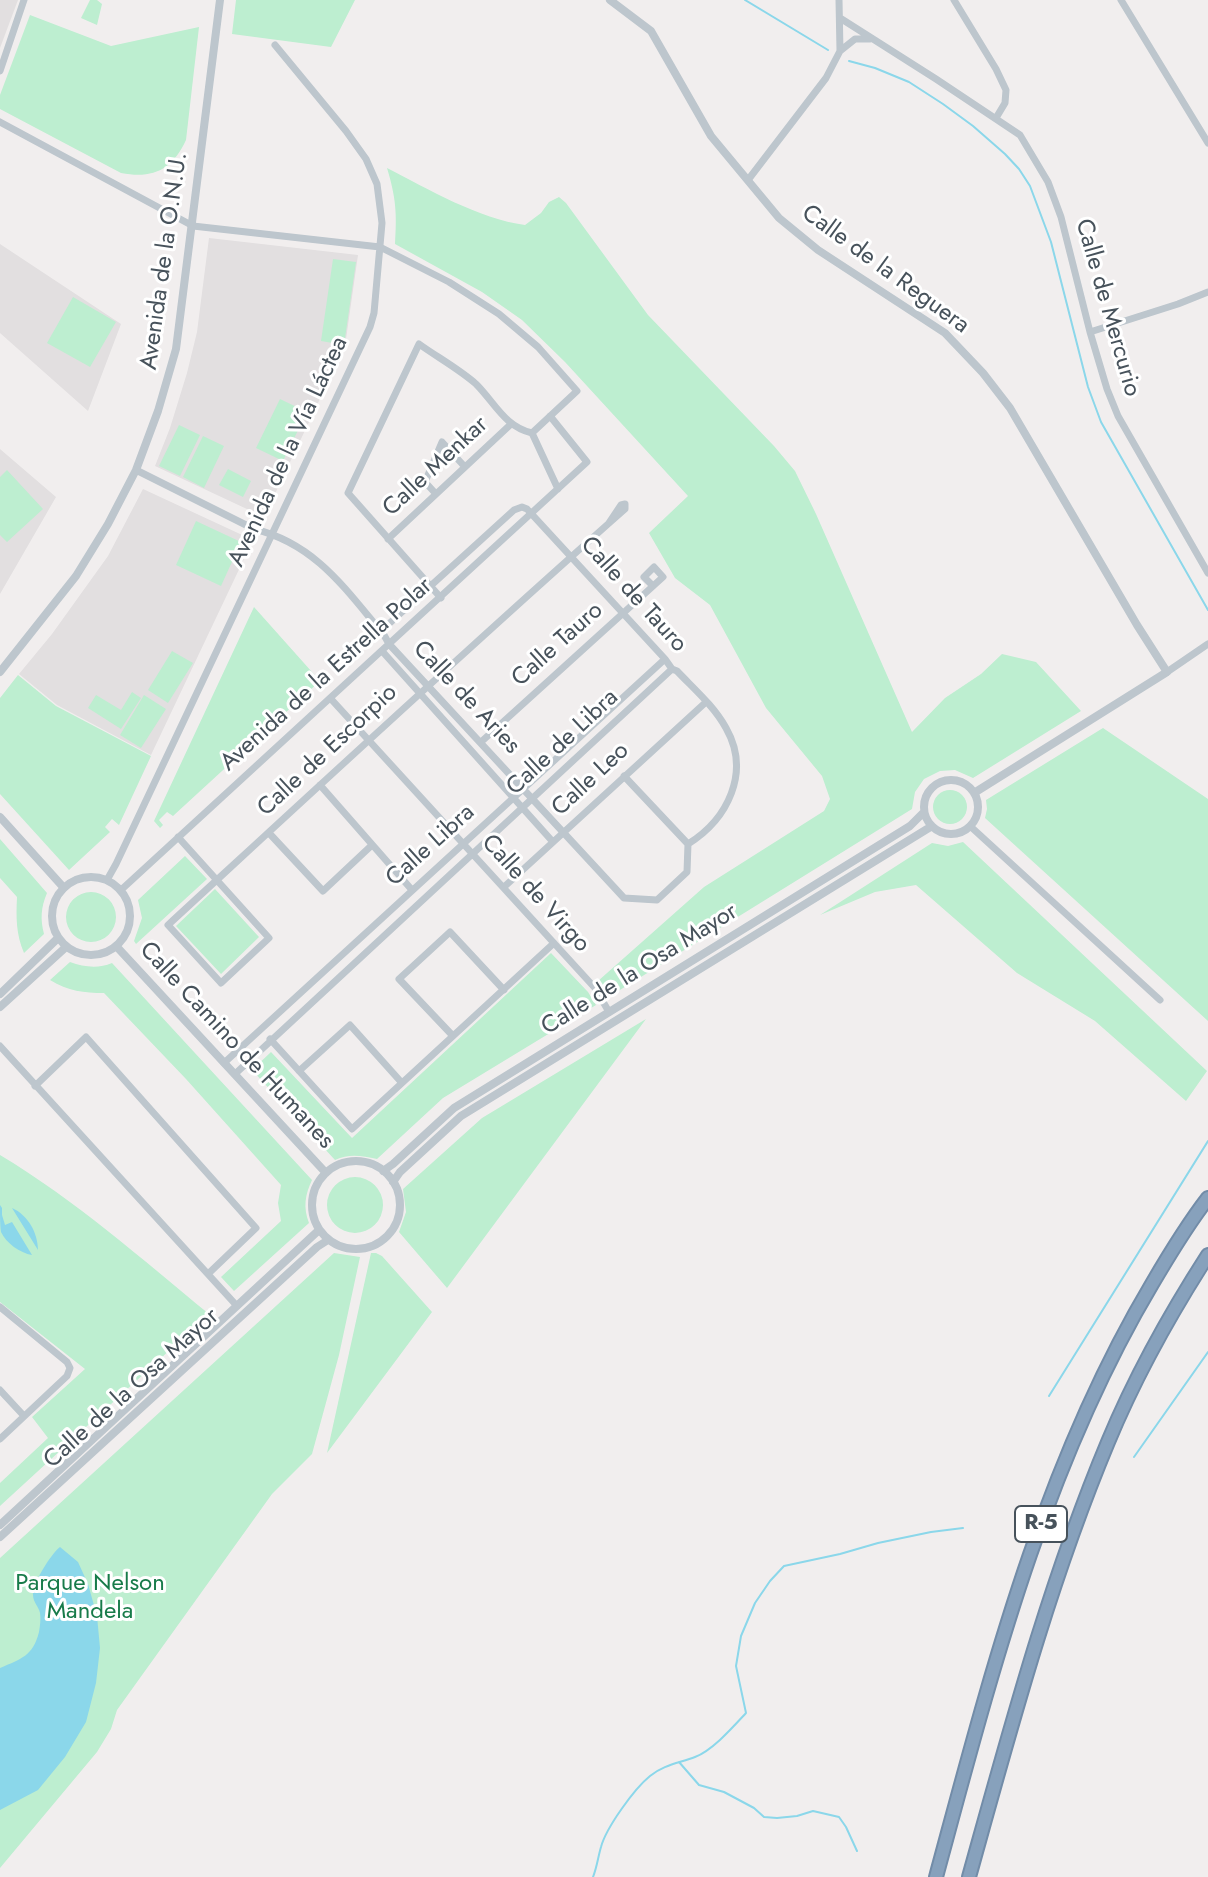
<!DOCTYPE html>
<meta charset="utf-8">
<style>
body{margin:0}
canvas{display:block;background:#f1eeee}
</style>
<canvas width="1208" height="1877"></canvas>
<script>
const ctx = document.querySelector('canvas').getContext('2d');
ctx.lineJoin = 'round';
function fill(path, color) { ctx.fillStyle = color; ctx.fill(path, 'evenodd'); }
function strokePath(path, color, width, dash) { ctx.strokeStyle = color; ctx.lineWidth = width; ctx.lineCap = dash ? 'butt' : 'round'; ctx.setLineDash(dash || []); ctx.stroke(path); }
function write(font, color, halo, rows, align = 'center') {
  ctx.font = font + ' Jost,sans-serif'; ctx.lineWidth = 6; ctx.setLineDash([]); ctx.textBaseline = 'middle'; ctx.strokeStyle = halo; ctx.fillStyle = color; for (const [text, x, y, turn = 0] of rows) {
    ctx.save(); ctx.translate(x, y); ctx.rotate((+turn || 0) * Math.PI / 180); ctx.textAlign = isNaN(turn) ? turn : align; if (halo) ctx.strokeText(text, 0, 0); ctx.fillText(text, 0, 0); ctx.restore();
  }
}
const education = new Path2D(`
 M0 0H18L0 48Z
 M209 238 358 255 345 346 264 517 155 466 170 428 187 373 197 332Z
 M0 244 121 324 88 411 0 333Z
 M0 449 56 497 0 594Z
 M143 489 253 540 151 755 57 705 19 674 52 634 108 556Z`);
const green = new Path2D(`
 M90 0H97L102 4 97 25 81 18Z
 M236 0H355L331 47 232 34Z
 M30 15 111 46 199 27 186 140C172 170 153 179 121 173L0 109V95Z
 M387 168C428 189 479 219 525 225L541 213 549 202 559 197 566 203 648 315 774 446 795 471 816 514 912 732 945 698 981 674 1002 654 1036 662 1081 711 973 778 955 770 940 771 924 779 915 792 912 809 607 998 598 981 704 887 824 811 830 799 822 776 766 708 710 605 675 578 649 533 688 496 565 362 522 320 482 292 395 244C397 213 396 198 387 168Z
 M333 259 356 262 344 345 321 341Z
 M73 297 116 322 90 367 47 343Z
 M280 399 307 412 283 461 256 448Z
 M179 425 200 435 180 476 159 466Z
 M203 436 224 446 204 488 183 477Z
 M228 469 251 481 243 497 219 485Z
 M7 470 43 509 7 542 0 535V477Z
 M196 521 241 542 221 586 176 565Z
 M254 607 320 681 173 816 167 812 159 820 163 825 160 828 154 821Z
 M172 651 193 663 168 703 148 690Z
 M18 675 56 706 151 756 119 825 112 819 105 827 110 832 69 870 0 794V698Z
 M132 692 141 698 121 729 88 708 96 695 121 710Z
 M144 695 166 709 141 748 120 735Z
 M1103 728 1208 799V1021L985 818 987 809 986 800Z
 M933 807a17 17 0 1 1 34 0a17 17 0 1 1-34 0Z
 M0 839 47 893C41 907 40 919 44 934L24 953C16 934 16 918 17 897L0 878Z
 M963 842 1207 1071 1186 1101 1095 1021 1017 973 916 885 875 892 820 915 932 843 948 846Z
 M185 856 207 879 136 944 134 941 142 918 138 900Z
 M215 889 259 937 221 974 176 926Z
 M66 917a25 25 0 1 1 50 0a25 25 0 1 1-50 0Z
 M551 953 588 992 596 1005 443 1098 377 1159C362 1156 350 1153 335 1160L252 1070 271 1052 352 1138Z
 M70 962C84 967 98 969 112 963L312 1180C305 1195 303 1207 309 1223L234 1291 221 1277 281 1221 278 1203 281 1185 186 1079 104 993C84 993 68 991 50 980Z
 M646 1019 447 1288 399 1232 406 1212 403 1189 482 1118Z
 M0 1155C75 1200 142 1259 209 1314L0 1506V1483L48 1438 32 1417 85 1369 0 1302Z
 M327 1205a28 28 0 1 1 56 0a28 28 0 1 1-56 0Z
 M334 1253 360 1257 339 1355 312 1454 272 1494 117 1710 111 1729 97 1752 0 1868V1558Z
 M371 1253H376L382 1256 432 1312 327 1453Z`);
const water = new Path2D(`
 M0 1205 2 1208V1215L5 1225 12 1222 32 1255C20 1253 6 1243 1 1232 0 1225 0 1213 0 1205Z
 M12 1208C28 1215 38 1233 38 1250Z
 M60 1547 78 1562 88 1584 97 1616 100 1648 96 1683 86 1722 65 1757 38 1790 0 1810V1668C21 1659 33 1656 39 1632 40 1626 41 1619 40 1613 39 1607 33 1602 33 1595 32 1584 51 1554 60 1547Z`);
const stream = new Path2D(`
 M745 0 828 50
 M849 61 875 68 909 82 943 104 973 126 1005 154 1019 169 1030 186 1051 242 1088 387 1101 422 1208 610
 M1049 1396 1208 1141
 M1134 1457 1208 1352
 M679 1762 699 1785 724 1792 754 1808 764 1817 777 1818 797 1816 813 1811 839 1817 846 1827 857 1851
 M593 1877C597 1867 598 1857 601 1847 606 1828 634 1789 650 1776 663 1765 679 1763 695 1757 713 1750 733 1727 746 1713L736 1666 741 1636 755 1603 770 1581 784 1566 840 1554 878 1543 931 1532 963 1528`);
const minor = new Path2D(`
 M954 0 996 69 1006 90 1005 103 996 118
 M1121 0 1208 143
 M840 18 936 79 1020 135 1048 182 1061 217 1090 332 1107 389 1118 416 1208 573
 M840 51 855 39H870
 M0 71 24 0
 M0 122 193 226 380 247 449 282 499 314 538 347 577 391 532 433 558 489
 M748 180 826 78 840 51 839 0
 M1090 332 1178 304 1208 292
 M136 470 254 529C316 544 346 590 384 635L389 644 624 898 657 900 687 872 688 844
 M436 494 425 482 442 442 465 467
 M388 539 510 425
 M441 598 348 493 419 344C437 357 459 369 476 384 495 403 505 427 532 433
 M381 631 514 510 522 507 527 509 665 659 672 669 677 671C694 689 714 706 726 728 751 772 728 819 688 844
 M382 651 553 842
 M1167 672 1208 644
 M331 699 595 988 609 1012
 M481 742 663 577 654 567 644 577 653 586
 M624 776 688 844
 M320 785 412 890
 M970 826 1160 1000
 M269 833 323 891 372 845
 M178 837 269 938 221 983 168 925C320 785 471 645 625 509V504L621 505 609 523
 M107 880 116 864 370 327 374 313 382 223 377 184 366 159 346 131 275 45
 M504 887 706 702
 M121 890 587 462 550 416
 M453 1036 399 979 450 932 504 990
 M270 1039 352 1129 554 943
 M0 1046 237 1306
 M224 1063 665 659
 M299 1071 350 1025 402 1083
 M235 1074 672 669
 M35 1086 86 1037 256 1228 208 1274
 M0 1307 67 1362 70 1368 67 1376 0 1439
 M0 1390 24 1416`);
const tertiary = new Path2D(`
 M610 0 651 31 711 136 779 218 818 250 945 333 983 373 1010 408 1137 625 1167 672 974 793
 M0 672 76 576 108 524 136 470 158 411 176 349 220 0
 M924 807a27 27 0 1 1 54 0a27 27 0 1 1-54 0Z
 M0 817 64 888
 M52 916a39 39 0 1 1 78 0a39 39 0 1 1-78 0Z
 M117 947 326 1173
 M0 994 58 938
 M0 1007 66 947
 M312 1205a44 44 0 1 1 88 0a44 44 0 1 1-88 0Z
 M383 1171 393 1164 454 1108 910 826 924 812
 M393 1182 400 1172 461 1116 932 826
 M0 1525 319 1230
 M0 1537 317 1247 328 1240`);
const motorway = new Path2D(`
 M936 1877C991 1674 1043 1467 1152 1284 1169 1255 1187 1225 1208 1198
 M969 1877C1010 1730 1049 1583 1108 1442 1135 1377 1170 1314 1208 1255`);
const shields = [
 [1041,1524,52]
];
const shieldNames = [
 ["R-5",1041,1524]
];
const streetNames = [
 ["Avenida de la O.N.U.",165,261,-82],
 ["Calle de la Reguera",885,270,36],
 ["Calle de Mercurio",1107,308,74],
 ["Avenida de la Vía Láctea",289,452,-65],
 ["Calle Menkar",436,467,-43],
 ["Calle de Tauro",633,595,48],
 ["Calle Tauro",558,645,-42],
 ["Avenida de la Estrella Polar",327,675,-42],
 ["Calle de Aries",466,698,47],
 ["Calle de Libra",563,743,-43],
 ["Calle de Escorpio",328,751,-43],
 ["Calle Leo",591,780,-43],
 ["Calle Libra",431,846,-42],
 ["Calle de Virgo",535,894,48],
 ["Calle de la Osa Mayor",640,970,-32],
 ["Calle Camino de Humanes",236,1046,47],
 ["Calle de la Osa Mayor",132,1389,-42]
];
const parkNames = [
 ["Parque Nelson",90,1584],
 ["Mandela",90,1612]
];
fill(education, '#e2dfe0');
fill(green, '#bdeed0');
fill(water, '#8bd7ea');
strokePath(stream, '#8bd7ea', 2);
strokePath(motorway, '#728ca8', 16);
strokePath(minor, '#bdc6cd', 7);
strokePath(tertiary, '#bdc6cd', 8);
strokePath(motorway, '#87a1bc', 12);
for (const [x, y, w] of shields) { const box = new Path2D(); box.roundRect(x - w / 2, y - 18, w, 36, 6); ctx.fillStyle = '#fff'; ctx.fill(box); strokePath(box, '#47525b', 2); }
write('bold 22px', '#47525b', null, shieldNames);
write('24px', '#47525b', '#fff', streetNames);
write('24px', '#187b4a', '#fff', parkNames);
</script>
